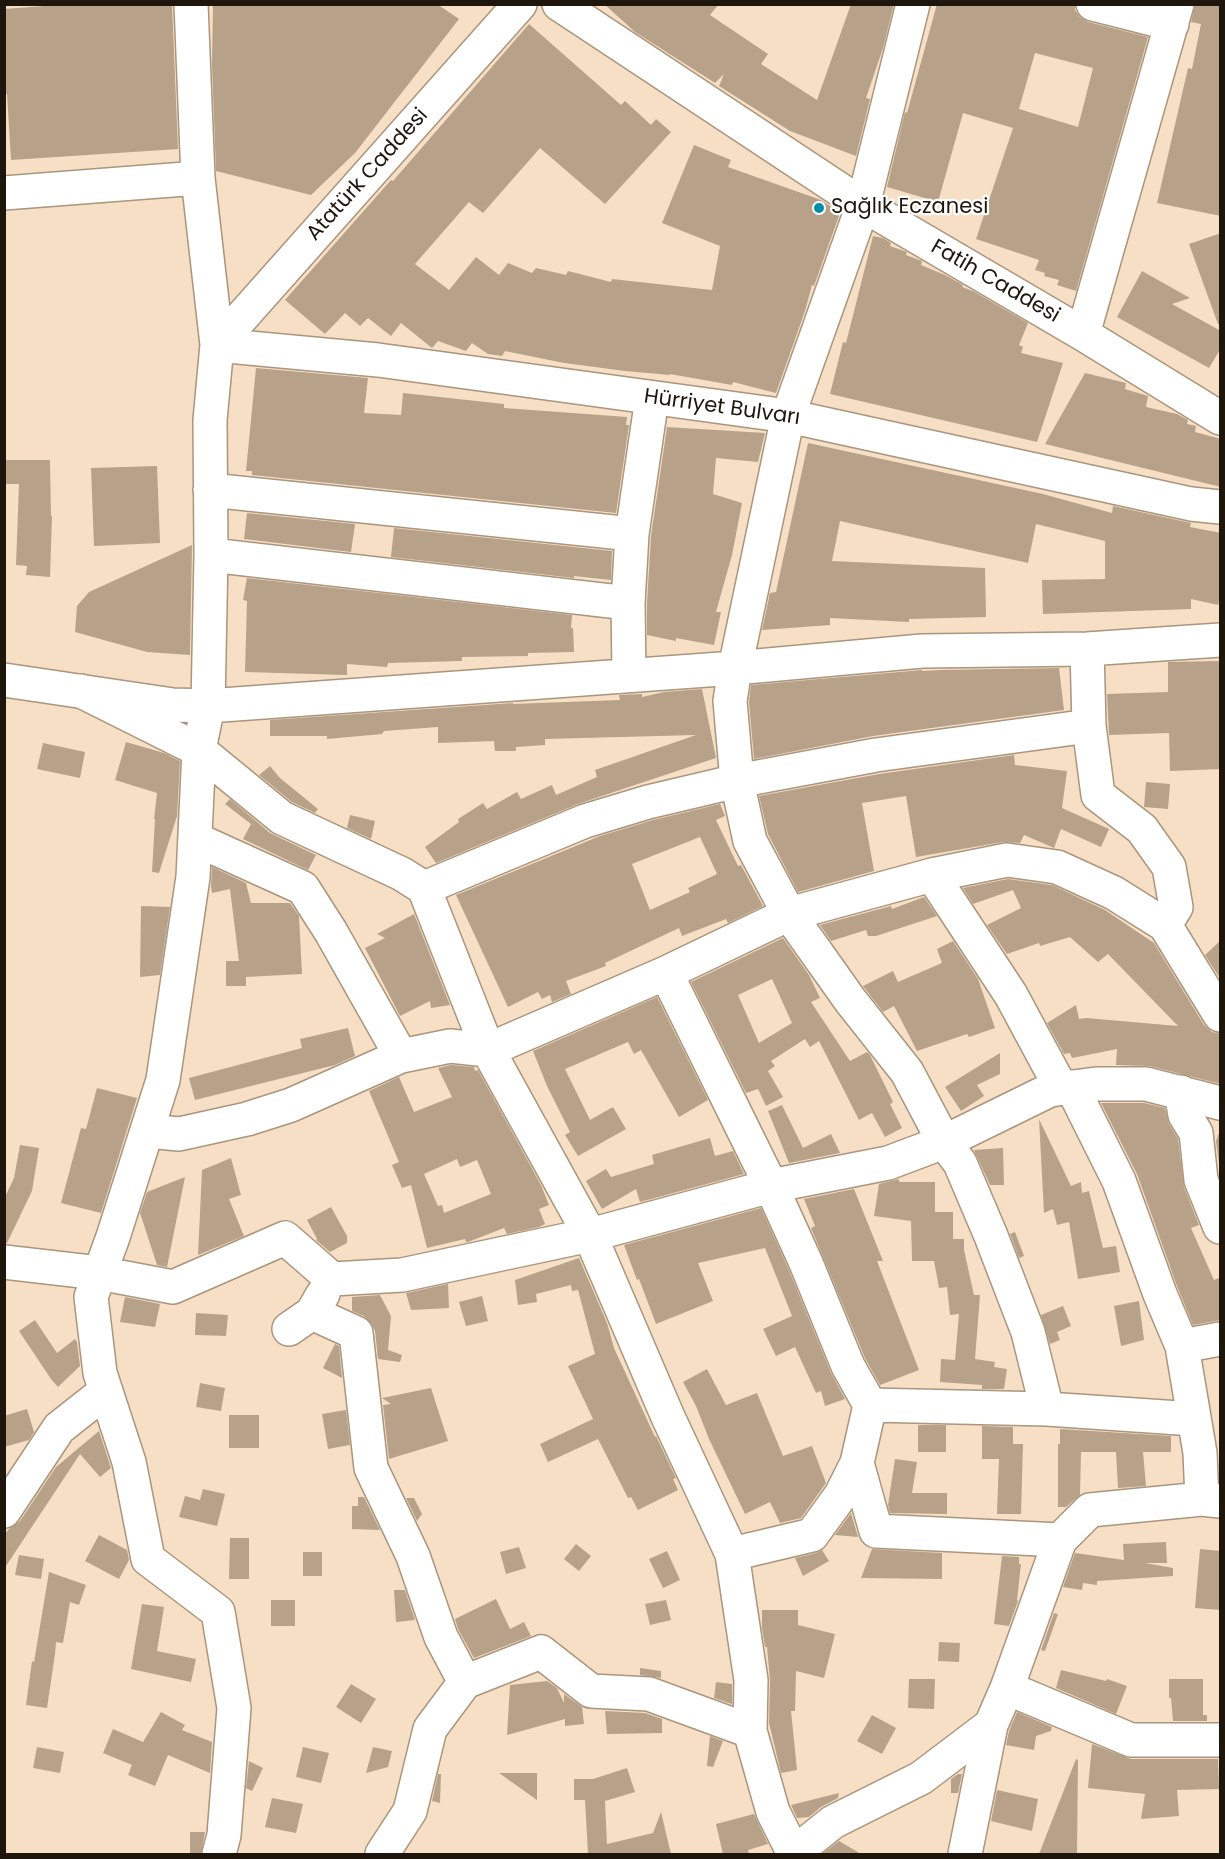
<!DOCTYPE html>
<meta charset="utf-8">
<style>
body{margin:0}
#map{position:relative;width:1225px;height:1859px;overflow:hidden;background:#f6dfc5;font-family:Poppins,sans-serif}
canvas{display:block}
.frame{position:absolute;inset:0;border:6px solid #1e160d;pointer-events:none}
</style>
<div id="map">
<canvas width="1225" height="1859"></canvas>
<div class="frame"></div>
</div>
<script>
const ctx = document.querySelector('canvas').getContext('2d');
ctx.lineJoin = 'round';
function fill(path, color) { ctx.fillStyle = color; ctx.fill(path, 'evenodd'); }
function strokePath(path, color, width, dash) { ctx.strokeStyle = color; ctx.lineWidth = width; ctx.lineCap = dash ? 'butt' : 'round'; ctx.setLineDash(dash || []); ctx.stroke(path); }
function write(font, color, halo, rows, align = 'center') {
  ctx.font = font + ' Poppins,sans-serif'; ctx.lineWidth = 4.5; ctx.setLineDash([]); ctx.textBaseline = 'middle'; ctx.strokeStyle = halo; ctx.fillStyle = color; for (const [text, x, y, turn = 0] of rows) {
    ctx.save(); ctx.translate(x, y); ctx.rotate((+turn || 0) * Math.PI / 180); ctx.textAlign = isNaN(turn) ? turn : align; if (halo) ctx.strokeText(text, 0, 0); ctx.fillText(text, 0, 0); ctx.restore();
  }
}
const building = new Path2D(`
 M72 4H172L178 149 11 160 7 94H5L4 78V9Z
 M213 4H437L459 19 355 153 311 195 216 171 212 65Z
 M604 4H719L710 15 768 54 761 64 817 100 851 4H894L883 48 866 98 870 99 856 156 790 131 719 86 724 74 715 83 635 32Z
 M937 4H1075V10L1080 17 1088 22 1148 37 1076 291 1057 285 1059 280 1044 276 1045 273 1035 270 1039 260 976 239 1013 128 963 113 938 202 887 187 905 112 907 113ZM1035 53 1093 68 1078 127 1019 109Z
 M1195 4H1221V216L1157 203 1188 68 1192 69 1201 24 1191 22Z
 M529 24 621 105 625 101 651 125 656 119 671 132 605 204 540 148 483 213 469 202 415 264 449 290 476 257 499 275 508 263 532 273 536 268 566 275 568 271 611 282 612 279 712 290 720 246 662 223 694 145 731 160 728 167 821 200 840 213 814 286 812 285 805 311 776 393 733 382 732 385 670 374V375L625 371 564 363 505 351 502 356 488 354 472 343 466 351 438 341 432 348 401 323 391 336 368 318 360 326 345 313 325 334 285 300 391 180 393 181Z
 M1221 233V324H1218L1189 244Z
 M873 236 883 238 891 243 890 246 907 252 906 255 922 261 921 265 945 275 963 285 962 287 973 291 1028 323 1019 345 1023 347 1021 353 1063 363 1037 442 830 394 843 342 846 343Z
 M1142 271 1190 298 1172 304 1221 331V348L1209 368 1117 317Z
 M256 368 368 378 364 413 401 415 403 393 504 404V408L627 417 626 425H629L616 513 252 475V471H246Z
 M1085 373 1126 383 1125 389 1148 396 1146 407 1177 414 1188 420 1187 424 1196 426 1195 432 1221 439V487L1045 444Z
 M667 427 765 433 758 462 716 458 713 494 742 503 732 555 716 612H721L714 645 676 638V641L647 635V603L651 536Z
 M808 443 1043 494 1112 513 1113 506 1191 523 1190 527 1221 533V593L1218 605 1191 599V609L1043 614 1042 580 1105 579V541L1036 524 1028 563 840 521 832 561 985 568 986 617 909 619V622L830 618V625L762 630 770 593 776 592Z
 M4 460H50L51 516H52L50 577 26 575 27 566 16 565 19 484H4Z
 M157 466 160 543 94 546 91 468Z
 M247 513 355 524 351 552 244 539Z
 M394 528 612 551 611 580 574 576V578L391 557Z
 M192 545 190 655 147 652 75 632 77 606 89 592Z
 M247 578 572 615 571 628H573L574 652 528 653V656L462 657V661L388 663 387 667 347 664V675L245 672 247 601 243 600Z
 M1221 661V769L1170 771 1169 733 1109 735 1107 694 1168 692V662Z
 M1059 668 1064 710 873 736 754 759 749 702 751 685 922 670V671L941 670Z
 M702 689 716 758 578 804 436 863 425 847 459 822 458 819 483 803 487 809 517 792 521 799 552 785 556 795 597 777 595 770 696 735 545 739V745L516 747V751H495L494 741 438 743V727L384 731 382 734 327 739V736H270V720L513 703V704L620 700 619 695 642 694V697L664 692Z
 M126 742 164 753 180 761 177 816 159 873 152 872 155 819H154L157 793 115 780Z
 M43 743 85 752 80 778 37 769Z
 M1014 755 1015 765 1067 771 1062 808 1109 829 1101 847 1061 829 1054 848 1024 835 1020 843 1003 842 916 857 906 796 862 803 874 871 798 892 768 834 759 796 879 774Z
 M270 766 280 778 318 809 315 813 292 802 259 775Z
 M1146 782 1170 784 1168 809 1144 807Z
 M230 799 270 833 316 855 308 870 243 839 251 824 225 804Z
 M720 804 725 816 716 820 738 866 741 865 763 906 728 923 726 919 682 936 679 928 605 963 606 966 566 981 571 994 552 1002 550 995 542 999 538 992 508 1007 456 895 600 836 653 820ZM700 837 717 874 688 888 690 892 650 910 632 864Z
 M350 815 375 821 371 839 347 828Z
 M212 867 246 883 251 903H290L299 916 302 974 246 977V986H226V961H239L230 889 212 893 211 886Z
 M1008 879 1052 885 1105 910 1154 943 1204 1025 1212 1032 1221 1034V1084L1150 1066 1116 1065 1117 1049 1072 1058 1070 1053 1064 1054 1047 1023 1076 1005 1079 1019 1086 1018 1178 1026 1108 954 1098 962 1070 937 1040 946 1039 943 1007 954 987 925 1021 908 1013 890 973 904 963 888Z
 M924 897 937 916 876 936H868L866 930 831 941 820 925 891 906 892 909Z
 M141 906 170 907 160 975 140 977Z
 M414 914 450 1005 431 1008 430 1001 400 1016 365 948 385 938 377 934Z
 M783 938 809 975 820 998 811 1002 850 1061 867 1052 870 1055 893 1102 890 1104 902 1128 885 1137 872 1113 859 1120 819 1041 810 1047 805 1039 771 1061 775 1066 768 1071 783 1097 766 1106 758 1089 746 1093 691 982ZM772 979 792 1023 759 1043 738 995Z
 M1221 940V980L1205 955Z
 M953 941 978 979 995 1028 969 1037 967 1034 917 1051 894 1006 883 1012 863 986 893 971 898 982 942 963 937 949Z
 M657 997 708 1100 679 1117 641 1050 634 1054 628 1042 565 1069 590 1120 613 1107 626 1129 578 1156 565 1135 570 1132 547 1086 533 1051Z
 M348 1028 355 1056 335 1065 195 1100 189 1078 302 1048 300 1039Z
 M1000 1053V1074L977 1085 984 1096 961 1111 945 1087Z
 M451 1065 474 1067 475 1071 478 1070 541 1185 549 1205 539 1209 545 1224 539 1227 507 1234 504 1228 468 1242H466L465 1239 427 1248 411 1185 402 1188 392 1165 399 1162 369 1091 399 1077 414 1112 452 1097 438 1068ZM457 1159 460 1167 477 1160 491 1194 444 1213 442 1205 438 1206 424 1174Z
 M97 1088 137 1098 101 1213 61 1203 81 1128 86 1129Z
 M1101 1103H1144L1165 1108 1169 1124 1178 1139 1184 1187 1199 1225 1191 1228 1214 1280 1221 1277V1320L1193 1325 1177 1286 1137 1174Z
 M782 1105 803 1148 831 1134 840 1153 789 1163 768 1111Z
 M1039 1119 1071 1186 1081 1182 1082 1193 1089 1191 1103 1248 1116 1246 1120 1272 1078 1279 1069 1222 1057 1225 1053 1209 1044 1213Z
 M1219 1133 1221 1134V1178L1216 1141Z
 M710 1138 715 1156 733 1151 744 1174 640 1202 636 1189 602 1209 586 1181 606 1169 611 1177 654 1164 652 1155Z
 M20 1145 39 1148 32 1191 7 1243 4 1244V1199L14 1178Z
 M1003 1148 1004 1185H990L974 1150Z
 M231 1158 241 1195 229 1199 244 1236 198 1255 202 1170Z
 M185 1177 167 1267 157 1265 140 1213 147 1192Z
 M899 1179V1182H935V1212H953V1239H964V1250L974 1295H980L975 1359 995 1362 994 1367 1007 1369 1004 1389H982V1385L940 1382 941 1359 955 1360 959 1314 950 1315 947 1287 939 1288 934 1261H912L911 1221 874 1216 879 1184Z
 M854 1189 883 1261H877L919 1370 880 1385 865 1358 811 1228 815 1226 804 1199Z
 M331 1207 347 1236V1243L330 1252 316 1240 317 1239 307 1220Z
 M761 1208 789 1270 831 1373 845 1399 825 1406 821 1391 816 1393 795 1347 776 1356 763 1329 792 1316 765 1248 698 1263 713 1301 656 1324 639 1279 637 1280 624 1245Z
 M1015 1232 1024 1256 1019 1258 1010 1234Z
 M579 1258 607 1323 614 1348 655 1437 656 1436 676 1478 673 1479 678 1490 638 1510 631 1497 628 1498 598 1439 548 1462 540 1444 593 1419 568 1366 595 1354 578 1290 572 1291 571 1285 536 1294 537 1302 518 1305 515 1280Z
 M448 1284 449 1308 411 1310 406 1293Z
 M380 1295 391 1316 388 1350 402 1355 400 1362 378 1359 375 1331 371 1323 364 1316 352 1311V1297Z
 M482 1296 488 1321 466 1326 459 1302Z
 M125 1297 160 1304 155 1327 120 1322Z
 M1139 1301 1144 1340 1121 1346 1114 1306Z
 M1063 1306 1071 1326 1057 1332 1060 1340 1050 1344 1041 1315Z
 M196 1313 228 1315 226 1336 195 1335Z
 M35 1320 57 1353 75 1339 77 1342 80 1366 58 1387 51 1379 19 1331Z
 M335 1344 339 1346 342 1378 323 1368Z
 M707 1369 726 1405 757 1393 783 1456 812 1446 826 1483 801 1518 780 1523 770 1502 745 1514 709 1439 696 1406 683 1382Z
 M200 1383 225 1388 221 1411 196 1407Z
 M431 1388 448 1441 389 1459 383 1405 391 1404 382 1398Z
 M27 1409 34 1432 29 1440 4 1447V1416Z
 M346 1410 350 1445 328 1449 322 1414Z
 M229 1415H259V1448H229Z
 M918 1425H946V1452H918Z
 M982 1426 1013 1427V1444H1023L1021 1514H997L999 1459H982Z
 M1060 1429 1171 1436V1452H1143L1146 1486 1118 1488 1116 1452H1081L1080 1495 1066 1507H1058V1444H1060Z
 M99 1431 111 1468 100 1477 80 1454 4 1569V1535L9 1529 20 1521 56 1467Z
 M895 1459 917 1462 912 1493H947V1514L890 1513 888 1505Z
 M203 1489 225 1494 217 1526 179 1517 185 1496 200 1500Z
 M358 1497H364L380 1530 352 1529V1506H358Z
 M406 1498H414L422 1514 417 1521Z
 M851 1513 858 1537 835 1535Z
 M99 1535 127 1550 129 1560 119 1579 85 1561Z
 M230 1538H249V1579H229Z
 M1166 1542 1167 1563H1145L1173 1568V1576L1097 1581V1585L1083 1583 1082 1590 1063 1587 1075 1553 1124 1560 1123 1544Z
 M576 1544 591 1556 579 1571 564 1559Z
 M519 1547 526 1568 506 1574 500 1552Z
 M872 1549 942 1553V1579L861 1578Z
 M1200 1549 1221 1551V1610L1195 1608Z
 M822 1550 829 1561 803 1576 795 1558 816 1553Z
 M667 1551 680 1580 663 1588 649 1559Z
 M303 1552H322V1576H303Z
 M19 1555 44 1559 41 1579 15 1575Z
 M1002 1556 1019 1557V1564H1021L1017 1600 1018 1601 1009 1626 994 1624Z
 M49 1572 86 1585 79 1605 70 1602 63 1643 56 1642 55 1654 53 1653 55 1654 47 1708 26 1705 32 1661 34 1662Z
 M394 1590H405L415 1620 396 1622Z
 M496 1599 510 1629 524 1622 531 1636 474 1658 458 1629 455 1619Z
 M271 1600H295V1626H271Z
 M666 1600 671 1620 650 1625 645 1604Z
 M142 1604 164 1607 157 1651 196 1659 191 1682 131 1669Z
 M762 1610H798V1625L835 1634 824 1678 796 1671 795 1711H791L797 1770 781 1773 769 1723 770 1680 767 1647H765L762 1628Z
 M1054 1613 1058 1614 1045 1651 1041 1650Z
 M939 1642 960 1643 959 1662 938 1661Z
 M640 1668 661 1671V1678L640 1675Z
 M1061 1670 1106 1681 1107 1679 1127 1686 1116 1714 1056 1688Z
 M909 1679H935L934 1709 908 1708Z
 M1169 1679H1203V1715H1207V1721H1173L1171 1698H1169Z
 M547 1681 557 1688 564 1703V1694L582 1707 584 1724 565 1726V1719L507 1735 510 1685Z
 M716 1682 732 1684V1704L714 1698Z
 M351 1684 376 1699 361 1723 336 1707Z
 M605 1711 645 1713 662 1719V1733L607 1734Z
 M161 1712 185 1725 182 1730 212 1742 210 1773 168 1755 155 1786 128 1775 132 1765 103 1753 113 1729 143 1742Z
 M1017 1712 1052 1727 1051 1731 1036 1736 1034 1750 1006 1745 1009 1731Z
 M872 1715 896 1728 882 1754 857 1741Z
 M710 1736 723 1741 713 1767 707 1766Z
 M1092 1744 1131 1759H1218L1219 1789 1177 1790 1179 1816 1141 1819 1145 1794 1088 1788Z
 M37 1747 64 1752 60 1773 33 1768Z
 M303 1747 329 1753 321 1783 296 1777Z
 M373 1747 392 1751 388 1767 366 1773Z
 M1076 1759 1078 1760 1077 1854H1039Z
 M249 1761 263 1768 252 1791 246 1788Z
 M627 1768 635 1792 605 1801 607 1844 653 1833 661 1812 671 1854H588L585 1800H574V1779H593Z
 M499 1773H537V1800Z
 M438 1774H441L440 1803 432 1801Z
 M958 1774H962L958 1793H951V1779Z
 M997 1790 1038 1799 1032 1831 991 1821Z
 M839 1793 838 1798 821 1807 809 1817 797 1818 791 1805Z
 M272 1798 303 1804 296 1833 265 1827Z
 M754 1814 768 1844 748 1850 749 1854H723L716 1824Z
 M190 1832H205L201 1854H190Z
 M839 1841 861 1854H822Z`);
const minor = new Path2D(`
 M191 4 198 178 217 345 210 420 211 555 208 706 199 750 193 877 163 1080 113 1237 91 1297 100 1373 129 1462 148 1559 218 1612 234 1708 224 1835 219 1854
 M559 4 863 205 1083 334 1220 418
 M913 4 863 205 788 416 735 668 730 701 737 781 750 841 789 914 850 1000 907 1072 944 1142 960 1163 991 1236 1028 1332 1047 1409
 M1093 4 1172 24
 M4 193 198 178
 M1083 334 1177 4
 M217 345 378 360 788 416 1191 504 1220 507
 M217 345 520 4
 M210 490 632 534
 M211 555 628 603
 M1087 649 1089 726 1098 795 1142 829 1169 867 1176 907 1165 925
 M629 675 628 603 632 534 652 398
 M4 680 173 705 208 706 735 668 922 651 1087 649 1220 640
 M81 691 199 750 282 818 402 874 424 888 488 1050 590 1235 668 1417 732 1554 751 1680 750 1731 773 1812 794 1854
 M195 839 303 888 331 932 401 1056
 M932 875 1011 995 1061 1088
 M424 888 585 821 648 802 737 781 876 755 1089 726
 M666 973 771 1186 806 1263 848 1366 870 1405 857 1463 841 1495 812 1535 732 1554
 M1072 1087 1119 1181 1160 1294 1182 1346 1200 1453 1202 1499
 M1181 1092 1185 1115 1196 1133 1201 1180 1220 1227
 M147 1131 179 1134 247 1119 291 1105 401 1056 450 1046 488 1050 666 973 789 914 932 875 1007 860 1057 867 1114 893 1165 925 1220 1015
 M4 1262 99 1273 173 1287 285 1238 332 1279 402 1275 590 1235 771 1186 888 1163 944 1142 1050 1090 1096 1084H1146L1220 1103
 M312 1313 356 1333 371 1468 413 1556 441 1637 465 1682
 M289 1329 312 1313 323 1294
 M1182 1346 1220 1339
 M870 1405 1047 1409 1194 1419
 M857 1463 876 1531 1060 1540
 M4 1511 59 1428 106 1391
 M1007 1688 1131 1740H1220
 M382 1854 410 1811 430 1729 465 1682 541 1652 591 1691 649 1694 750 1731
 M793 1854 833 1822 921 1778 991 1725
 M965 1854 991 1725 1007 1688 1060 1540 1090 1510 1202 1499 1220 1501`);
const markers = [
 [819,208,6,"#008daa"]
];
const streetNames = [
 ["Atatürk Caddesi",368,175,-48],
 ["Fatih Caddesi",995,282,30],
 ["Hürriyet Bulvarı",722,408,8]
];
const poiNames = [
 ["Sağlık Eczanesi",831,208]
];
fill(building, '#b7a289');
strokePath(minor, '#aa957d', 36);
strokePath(minor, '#fff', 33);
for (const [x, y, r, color] of markers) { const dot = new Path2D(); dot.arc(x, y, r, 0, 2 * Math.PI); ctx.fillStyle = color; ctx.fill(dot); strokePath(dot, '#fff', 2); }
write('21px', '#1e160d', '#fff', streetNames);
write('21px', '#1e160d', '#fff', poiNames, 'left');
</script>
